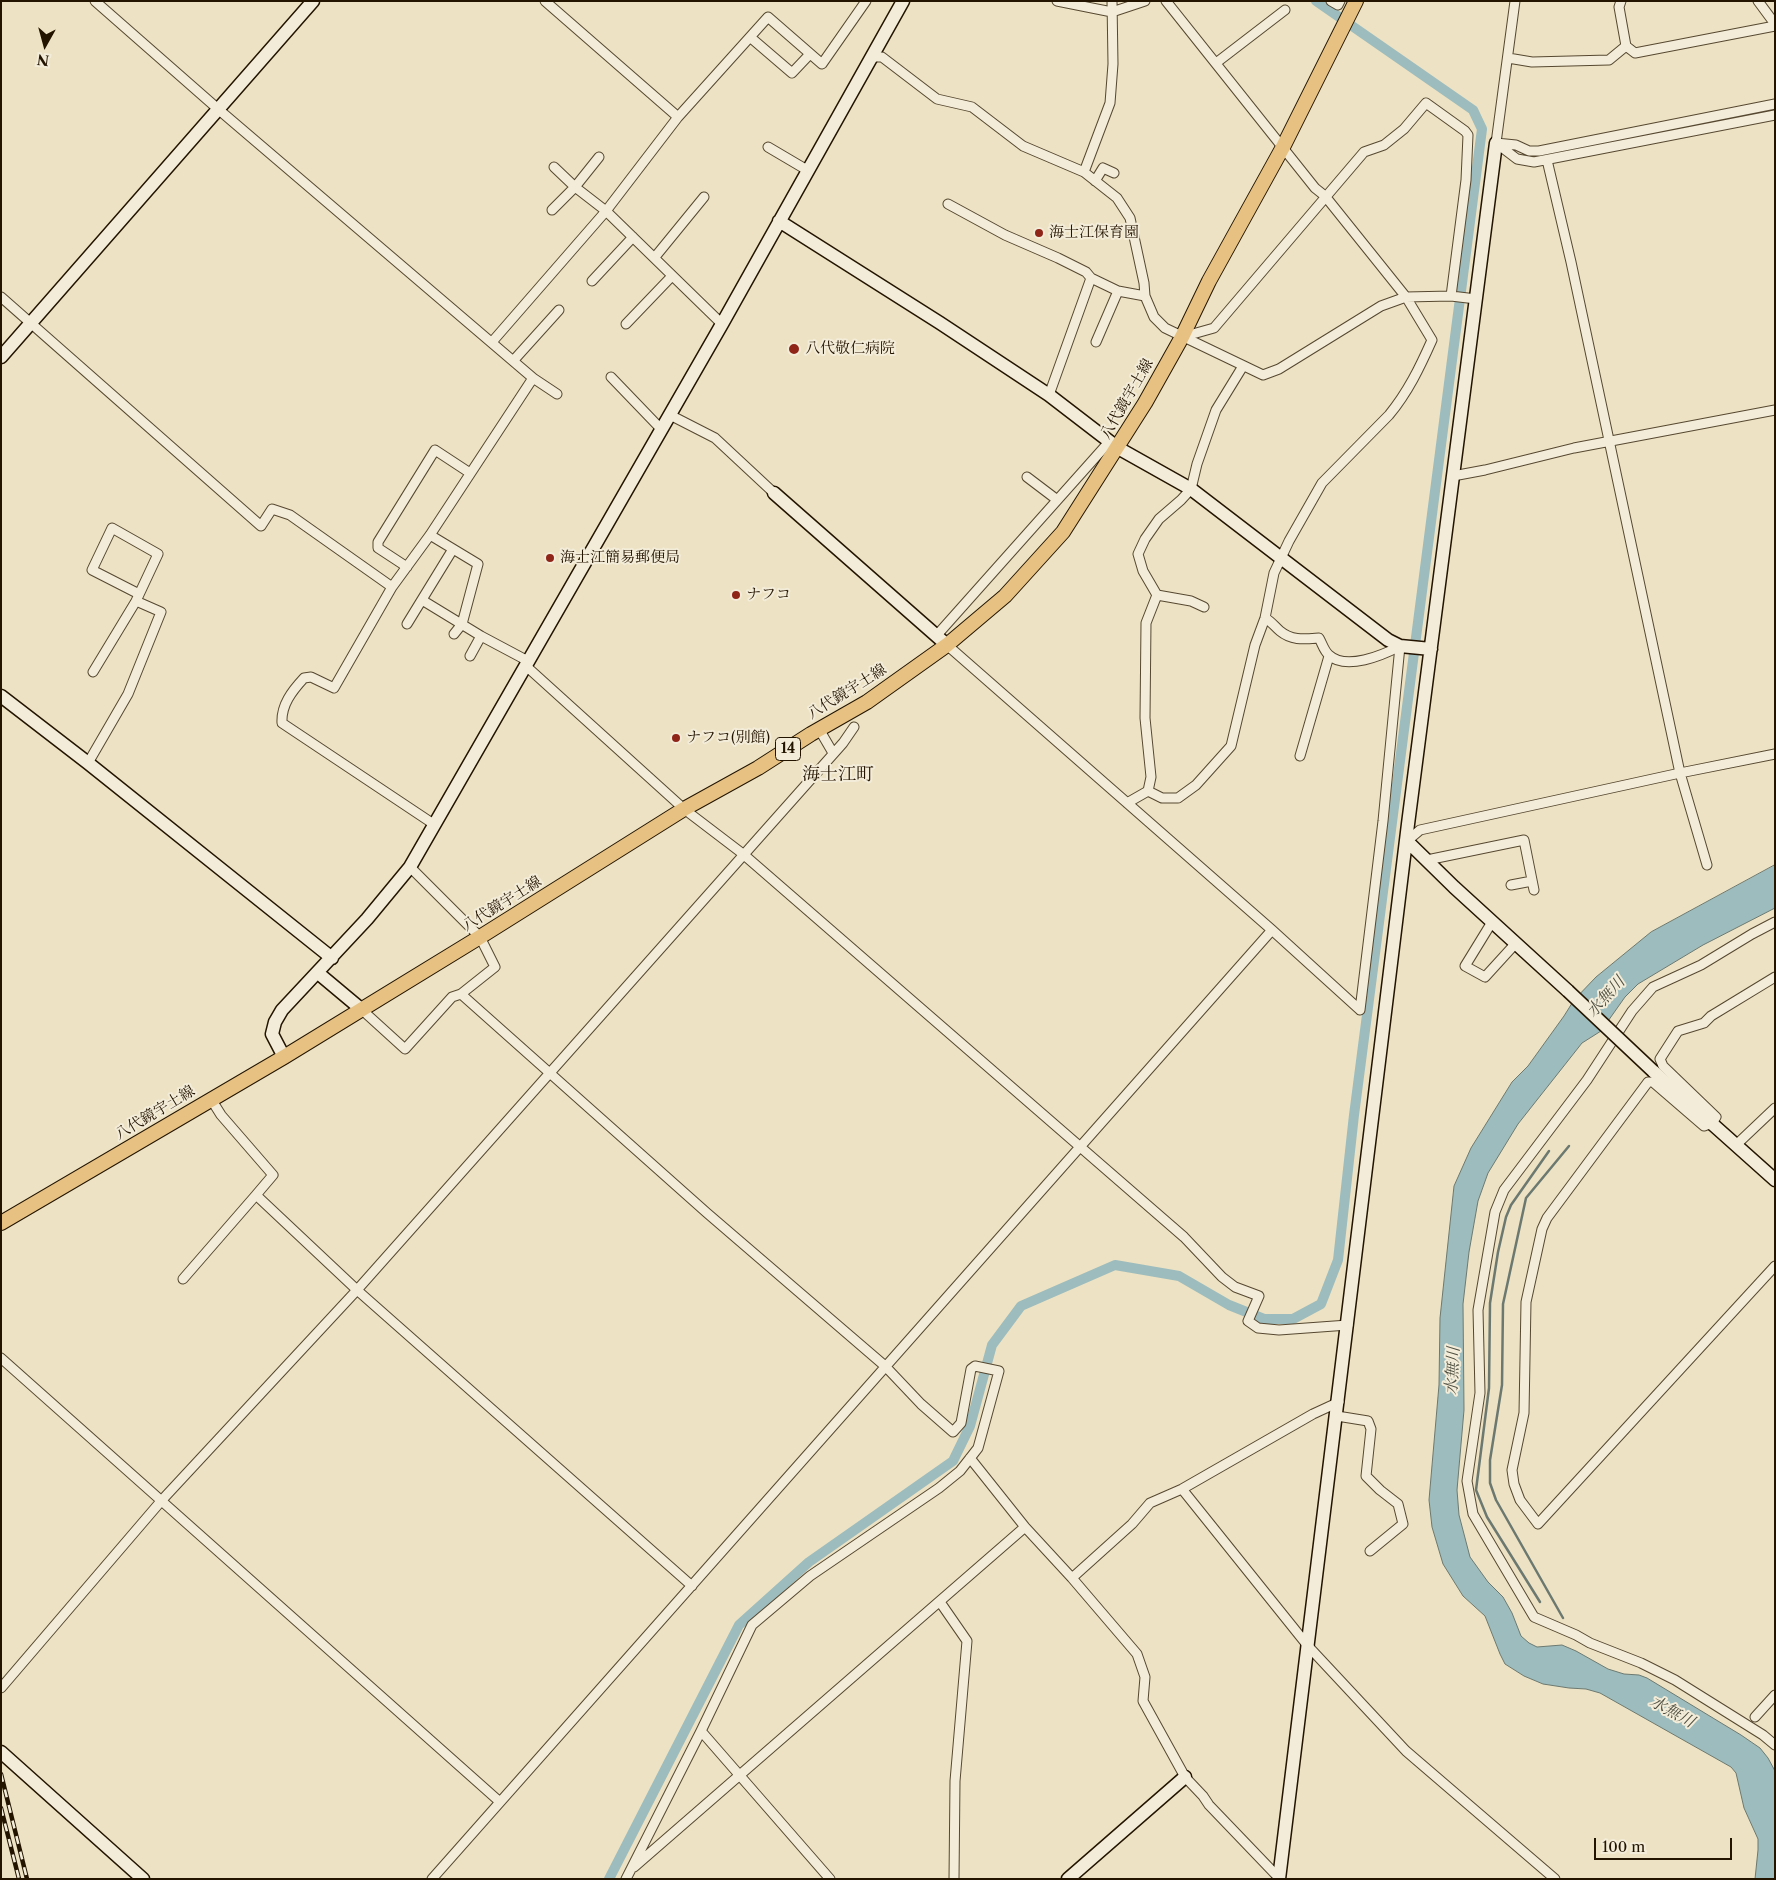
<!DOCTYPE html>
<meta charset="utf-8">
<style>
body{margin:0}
#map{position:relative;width:1776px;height:1880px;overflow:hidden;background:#ede2c3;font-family:"Libre Caslon Text",serif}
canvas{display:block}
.frame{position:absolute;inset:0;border:2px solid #231400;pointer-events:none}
.north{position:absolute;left:20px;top:20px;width:50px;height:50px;-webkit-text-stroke:4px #f3ecd8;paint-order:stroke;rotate:187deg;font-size:14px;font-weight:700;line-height:20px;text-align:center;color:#231400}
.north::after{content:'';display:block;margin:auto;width:18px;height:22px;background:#231400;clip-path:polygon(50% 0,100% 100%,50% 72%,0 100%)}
.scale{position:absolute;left:1594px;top:1838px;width:138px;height:22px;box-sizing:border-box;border:2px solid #231400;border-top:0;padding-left:6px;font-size:15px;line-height:18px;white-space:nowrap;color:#231400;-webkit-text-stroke:4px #f3ecd8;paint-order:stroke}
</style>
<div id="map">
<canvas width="1776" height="1880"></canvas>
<div class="frame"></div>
<div class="north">N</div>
<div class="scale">100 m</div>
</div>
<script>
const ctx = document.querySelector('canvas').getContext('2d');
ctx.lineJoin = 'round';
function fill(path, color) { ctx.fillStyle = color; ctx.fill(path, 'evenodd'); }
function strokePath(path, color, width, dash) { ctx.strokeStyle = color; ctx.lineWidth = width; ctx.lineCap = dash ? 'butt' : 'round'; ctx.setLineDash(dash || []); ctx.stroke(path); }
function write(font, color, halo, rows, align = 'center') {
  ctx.font = font + ' "Libre Caslon Text","Noto Serif JP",serif'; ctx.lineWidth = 4; ctx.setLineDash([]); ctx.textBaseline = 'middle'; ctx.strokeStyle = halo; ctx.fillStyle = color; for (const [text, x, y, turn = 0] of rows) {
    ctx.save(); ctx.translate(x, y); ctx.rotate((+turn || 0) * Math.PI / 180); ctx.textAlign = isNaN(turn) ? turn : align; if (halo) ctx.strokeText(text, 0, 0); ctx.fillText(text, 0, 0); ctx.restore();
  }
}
const water = new Path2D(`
 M1775 865V908L1703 945 1638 984 1625 997 1601 1031 1582 1043 1518 1124 1488 1173 1478 1201 1469 1252 1463 1304 1464 1410 1457 1490 1459 1515 1470 1557 1488 1582 1503 1597 1512 1613 1521 1636 1529 1643 1537 1647 1562 1645 1576 1651 1608 1669 1624 1674 1639 1675 1647 1678 1741 1735 1760 1748 1768 1758 1775 1771V1879H1755L1758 1850V1839L1744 1808 1736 1773 1731 1767 1600 1693 1586 1689 1569 1688 1543 1684 1524 1676 1505 1664 1500 1654 1485 1616 1463 1596 1443 1564 1432 1527 1429 1500 1439 1385 1440 1318 1454 1186 1471 1148 1512 1082 1528 1066 1564 1016 1574 1000 1596 977 1651 932Z`);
const stream = new Path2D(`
 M1540 1602 1487 1517 1476 1490 1489 1388 1490 1303 1498 1252 1506 1217 1511 1205 1549 1151
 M1563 1618 1496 1500 1490 1483V1460L1502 1385 1503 1304 1526 1198 1569 1146`);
const canal = new Path2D(`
 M609 1879 739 1625 809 1562 953 1461 970 1426 992 1345 1021 1306 1115 1265 1179 1276 1229 1305 1264 1319H1293L1321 1304 1338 1260 1354 1115 1482 129 1473 110 1316 1`);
const street = new Path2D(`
 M95 1 218 109 533 378 430 535 392 587 334 688 311 677 304 678C292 691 281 705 282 723L435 825
 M545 1 678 117
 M1057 1 1112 12 1145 1
 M1331 1 1338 5 1340 1
 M1621 1 1619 7 1626 46
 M1758 1 1775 24
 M750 37 792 73 810 54
 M871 57H882L937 99 972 107 1023 146 1084 172 1117 198 1130 218 1144 283 1145 296 1154 317 1165 328 1263 375 1279 369 1381 306 1406 297 1451 296 1476 299
 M1508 58 1532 62 1609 60 1626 46 1635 53 1775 26
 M1216 63 1285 10
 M1496 143 1517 159 1534 162 1775 115
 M1496 143 1516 145 1529 151H1539L1775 104
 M1496 143 1515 1
 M768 147 807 170
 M1547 160 1571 262 1680 773 1707 865
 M554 167 575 187 606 211 722 324
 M1084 172 1110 103 1113 64 1112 1
 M1095 181 1103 168 1114 173
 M948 204 1005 235 1058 258 1086 272 1091 278 1118 291 1145 296
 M552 210 575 187 599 157
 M655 257 704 197
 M592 281 633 237
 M1 297 261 526 272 509 290 515 392 587
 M626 324 672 276
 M1182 337 1214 328 1364 152 1384 145 1404 129 1426 103 1465 131 1468 135 1466 180 1451 296
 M492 342 606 211 678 117 768 17 822 64 866 1
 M1096 342 1118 291
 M513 361 559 310
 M611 377 661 429
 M533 378 557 394
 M1049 395 1091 278
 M670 415 715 438 774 493
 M1453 476 1485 470 1574 448 1775 410
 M1027 477 1056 499
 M430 535 478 564 462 624 454 634
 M407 567 378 548V542L435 450 470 473
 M1157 595 1191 601 1204 607
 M422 600 481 636 528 661
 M136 601 158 554 112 528 92 570 139 594
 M1265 618C1272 622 1275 627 1280 631 1292 641 1305 639 1319 638 1322 643 1324 651 1329 655 1346 671 1383 655 1400 646
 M407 624 453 549
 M937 635 1109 442
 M947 645 1272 930 1360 1010
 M470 656 481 636
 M526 666 684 809 743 854 1184 1237 1222 1277 1235 1287 1259 1296 1248 1321 1258 1328 1279 1330 1348 1325
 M819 729 833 753
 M1300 756 1329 656
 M88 763 128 694 161 612 136 601 93 672
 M1148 791 1162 798H1178L1196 785 1231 746 1255 645 1265 618 1274 573 1289 541 1322 483 1389 415C1408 392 1420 367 1432 340L1406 297 1325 196 1315 188 1166 1
 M1148 791 1151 777 1145 718 1146 623 1157 595 1143 571 1138 554 1145 539 1159 519 1181 500 1191 489 1197 464 1216 410 1243 366
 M1127 803 1148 791
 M1407 841 1420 830 1680 773 1775 754
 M1427 860 1524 840 1534 890
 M410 867 480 937 495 967 461 994 707 1213 885 1366 921 1404 953 1432 961 1423 971 1369 975 1366 999 1371 978 1448 960 1471 939 1488 810 1576 752 1625 701 1731 626 1879
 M1511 885 1532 881
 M1492 922 1465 966 1485 977 1516 943
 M1775 922 1752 934 1701 965 1653 987 1632 1011 1587 1080 1504 1190 1495 1212 1478 1310 1480 1393 1467 1481 1473 1514 1534 1617 1576 1635 1590 1643 1641 1663 1675 1680 1763 1735 1775 1745
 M1775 977 1711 1016 1704 1023 1678 1031 1660 1059 1663 1066 1716 1117 1712 1123 1704 1126 1653 1082H1648L1547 1218 1542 1229 1526 1302 1524 1413 1512 1470 1514 1484 1520 1500 1538 1524 1775 1266
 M361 1009 405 1049 452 997 461 994
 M1360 1010 1383 821 1400 646
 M211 1099 221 1115 273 1175 256 1195 357 1290 692 1586
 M1736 1145 1775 1108
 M183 1279 256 1195
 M1 1358 500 1802
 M1337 1416 1368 1421 1371 1429 1366 1476 1380 1490 1398 1504 1403 1524 1370 1551
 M970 1458 1025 1527 1072 1578 1137 1654 1145 1677 1143 1701 1185 1777 1203 1796 1209 1805 1280 1879
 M1182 1489 1308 1646 1406 1751 1555 1879
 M1072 1578 1132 1524 1150 1503 1182 1489 1313 1414 1339 1402
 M940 1602 967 1641 955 1781 954 1879
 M1 1688 162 1500 357 1290 843 743 854 727
 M1755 1717 1775 1695
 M701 1731 830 1879
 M634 1867 1025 1527
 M432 1879 1272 930`);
const secondary = new Path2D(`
 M779 221 940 323 1049 395 1118 448 1191 489 1388 640 1400 646 1431 649
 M1 357 313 1
 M774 493 947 645
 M1 696 88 763 332 958
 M1407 841 1454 887 1568 991
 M318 973 361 1009
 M284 1057 272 1034 275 1022 282 1010 367 919 410 867 722 324 903 1
 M1653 1071 1775 1180
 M1 1752 143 1879
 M1068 1879 1185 1777
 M1279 1879 1408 824 1496 143`);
const primary = new Path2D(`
 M1 1223 284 1057 480 937 684 809 758 768 811 734 867 702 947 645 1005 596 1063 532 1145 403 1182 337 1209 281 1283 147 1356 1`);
const rail = new Path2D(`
 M1 1774 27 1879
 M1 1808 19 1879`);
const secondaryBridge = new Path2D(`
 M1568 991 1653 1071`);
const markers = [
 [1039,233,5,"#8f2418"],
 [794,349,6,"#8f2418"],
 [550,558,5,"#8f2418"],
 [736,595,5,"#8f2418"],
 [676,738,5,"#8f2418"]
];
const shields = [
 [788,749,25]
];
const shieldNames = [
 ["14",788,749]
];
const poiNames = [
 ["海士江保育園",1049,233],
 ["八代敬仁病院",805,349],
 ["海士江簡易郵便局",560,558],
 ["ナフコ",746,595],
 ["ナフコ(別館)",686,738]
];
const streetNames = [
 ["八代鏡宇土線",1127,399,-60],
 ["八代鏡宇土線",847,692,-32],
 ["八代鏡宇土線",502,904,-32],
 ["八代鏡宇土線",155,1113,-31]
];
const waterNames = [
 ["水無川",1606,997,-48],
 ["水無川",1453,1371,-87],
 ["水無川",1672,1712,29]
];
const quarterNames = [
 ["海士江町",838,775]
];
fill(water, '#9dbcbd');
strokePath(water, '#6c7971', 1);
strokePath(stream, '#6c7971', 2.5);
strokePath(canal, '#9dbcbd', 10);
strokePath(street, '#564831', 11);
strokePath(secondary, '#231400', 15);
strokePath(primary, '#231400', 16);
strokePath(street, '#f3ecd8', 9);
strokePath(secondary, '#f3ecd8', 12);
strokePath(primary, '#e6c182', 14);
strokePath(rail, '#231400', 4.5);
strokePath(rail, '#f3ecd8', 2.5, [8]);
strokePath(secondaryBridge, '#231400', 15, []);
strokePath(secondaryBridge, '#f3ecd8', 12);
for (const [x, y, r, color] of markers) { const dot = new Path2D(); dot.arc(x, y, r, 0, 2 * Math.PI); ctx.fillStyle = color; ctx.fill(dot); strokePath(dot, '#f3ecd8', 2); }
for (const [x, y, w] of shields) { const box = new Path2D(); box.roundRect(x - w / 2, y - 11.5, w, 23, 4); ctx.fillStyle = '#f3ecd8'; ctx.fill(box); strokePath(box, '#231400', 1); }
write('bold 14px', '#231400', null, shieldNames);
write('15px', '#231400', '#f3ecd8', poiNames, 'left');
write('15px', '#231400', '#f3ecd8', streetNames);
write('italic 16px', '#4e4f42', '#f3ecd8', waterNames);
write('18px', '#231400', '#f3ecd8', quarterNames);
</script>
